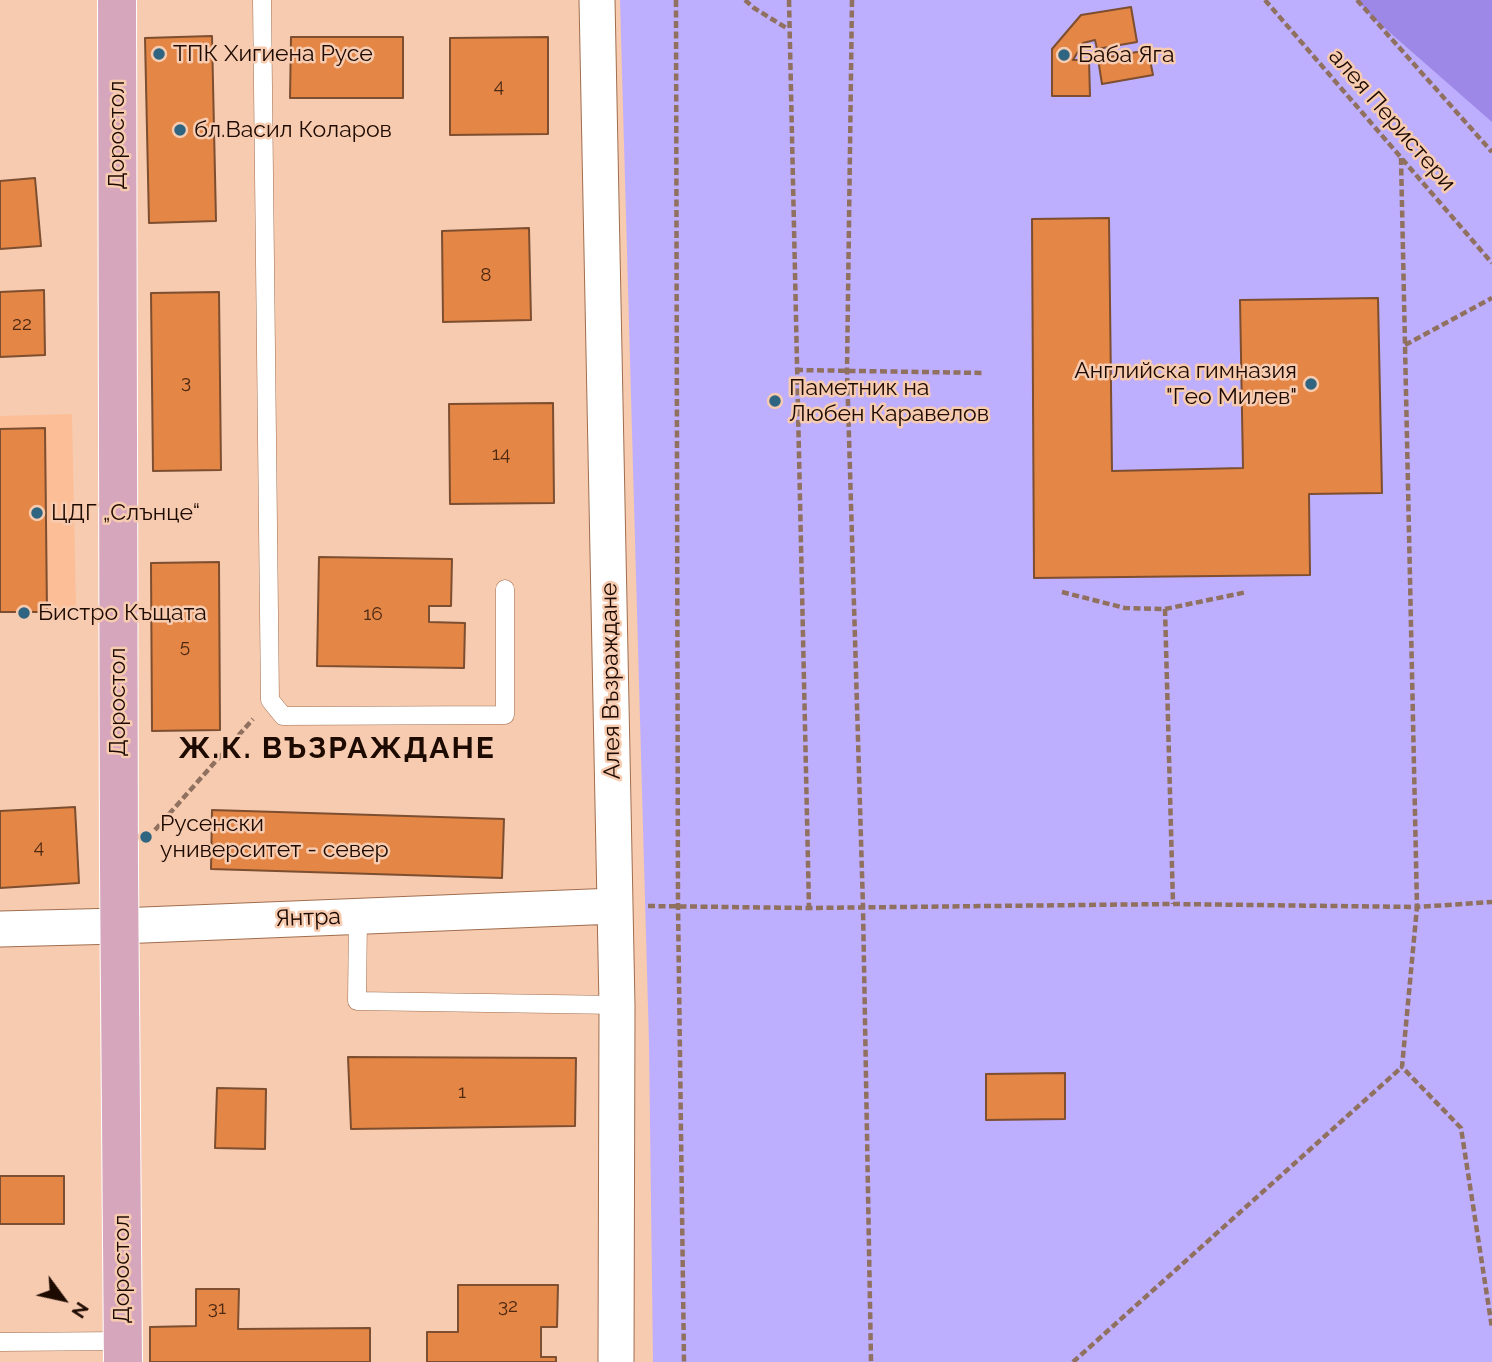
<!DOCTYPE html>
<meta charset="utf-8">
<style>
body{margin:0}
#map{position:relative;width:1492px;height:1362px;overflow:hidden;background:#f7cbb0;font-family:Raleway,sans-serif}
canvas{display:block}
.north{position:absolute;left:28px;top:1264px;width:70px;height:70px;-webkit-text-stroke:5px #f7cbb0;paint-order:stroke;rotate:123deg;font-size:19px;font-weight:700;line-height:28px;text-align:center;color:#1d0a01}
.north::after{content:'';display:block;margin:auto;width:24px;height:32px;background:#1d0a01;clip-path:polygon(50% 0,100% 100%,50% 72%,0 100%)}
</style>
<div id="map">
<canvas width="1492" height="1362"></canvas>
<div class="north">N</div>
</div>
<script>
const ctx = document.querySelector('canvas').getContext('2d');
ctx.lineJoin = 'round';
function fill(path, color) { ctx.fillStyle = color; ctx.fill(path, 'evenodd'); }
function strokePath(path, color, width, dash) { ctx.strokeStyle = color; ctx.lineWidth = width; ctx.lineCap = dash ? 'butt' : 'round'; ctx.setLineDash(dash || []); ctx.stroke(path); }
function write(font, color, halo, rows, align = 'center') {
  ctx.font = font + ' Raleway,sans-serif'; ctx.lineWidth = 5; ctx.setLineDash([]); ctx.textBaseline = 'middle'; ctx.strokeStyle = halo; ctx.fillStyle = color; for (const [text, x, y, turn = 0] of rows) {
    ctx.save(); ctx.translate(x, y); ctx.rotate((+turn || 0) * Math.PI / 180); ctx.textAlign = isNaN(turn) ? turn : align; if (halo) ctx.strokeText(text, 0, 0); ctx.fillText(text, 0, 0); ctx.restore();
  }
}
const built = new Path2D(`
 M72 414 76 611 0 613V416Z`);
const green = new Path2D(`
 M620 0H1492V1362H653L649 1043Z`);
const forest = new Path2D(`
 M1357 0H1492V122L1371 16Z`);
const building = new Path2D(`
 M1131 7 1137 42 1097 49 1095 40 1083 43 1073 60H1089L1090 96H1052V49L1081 15Z
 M212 36 216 221 149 223 145 38Z
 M291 37H403V98H290Z
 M548 37V134L450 135V38Z
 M1148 50 1153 75 1102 84 1098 59Z
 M35 178 41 246 0 249V181Z
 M1109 218 1112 471 1243 468 1240 300 1378 298 1382 493 1309 494 1310 575 1034 578 1032 219Z
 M529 228 531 320 443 322 442 231Z
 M44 290 45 355 0 357V292Z
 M219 292 221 470 153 471 151 293Z
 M553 403 554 503 450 504 449 404Z
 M45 428 47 612H0V429Z
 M319 557 452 559 451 606H429V622L465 623 464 668 317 666Z
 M219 562 220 730 152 731 151 563Z
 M75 807 79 883 0 888V811Z
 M212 810 504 819 502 878 211 869Z
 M348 1057 576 1058 575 1126 351 1129Z
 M1065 1073V1119L986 1120V1074Z
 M217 1088 266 1089 265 1149 215 1148Z
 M0 1176H64V1224H0Z
 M458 1285H558L557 1327H541V1357H556V1362H427V1332H458Z
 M196 1289H239L238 1329 370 1328V1362H150V1327L196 1326Z`);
const path = new Path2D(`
 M676 0 678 905 684 1362
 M745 0 754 8 788 29
 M789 0 809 908
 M852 0 847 370 863 907 871 1362
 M1265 0 1492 263
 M1357 0 1492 152
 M1401 158 1417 907 1492 902
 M1405 345 1492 298
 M796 370 984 373
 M1062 592 1125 608 1165 609 1247 592
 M1165 609 1173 904
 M155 830 253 719
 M648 906 809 908 1173 904 1417 907 1402 1067 1461 1128 1492 1328
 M1073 1362 1402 1067`);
const lane = new Path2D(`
 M262 0 270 700 283 716 505 715V589
 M358 916 357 1001 617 1005
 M0 1342 123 1341`);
const street = new Path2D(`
 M597 0 617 1005 616 1362
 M0 929 119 926 615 906`);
const primary = new Path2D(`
 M117 0 119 871 123 1362`);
const markers = [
 [159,54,7,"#2f6580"],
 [1064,55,7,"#2f6580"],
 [180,130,7,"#2f6580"],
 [1311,384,7,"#2f6580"],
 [775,401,7,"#2f6580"],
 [37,513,7,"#2f6580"],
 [24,613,7,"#2f6580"],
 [146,837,7,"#2f6580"]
];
const numberNames = [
 ["4",499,86],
 ["8",486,275],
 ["22",22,324],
 ["3",186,382],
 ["14",501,454],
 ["16",373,614],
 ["5",185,646],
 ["4",39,847],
 ["1",462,1092],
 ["32",508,1306],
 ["31",217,1308]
];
const poiNames = [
 ["ТПК Хигиена Русе",173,54],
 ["Баба Яга",1078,55],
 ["бл.Васил Коларов",194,130],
 ["Aнглийска гимназия",1297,371,"right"],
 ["\"Гео Милев\"",1297,397,"right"],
 ["Паметник на",789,388],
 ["Любен Каравелов",789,414],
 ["ЦДГ „Слънце“",51,513],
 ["Бистро Къщата",38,613],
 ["Русенски",160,824],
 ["университет - север",160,850]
];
const streetNames = [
 ["алея Перистери",1392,120,49],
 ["Доростол",117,135,-90],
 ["Алея Възраждане",611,681,-91],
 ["Доростол",118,702,-90],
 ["Янтра",308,918,-2],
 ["Доростол",122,1269,-90]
];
const districtNames = [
 ["Ж.К. ВЪЗРАЖДАНЕ",337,749]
];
fill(built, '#fcbe97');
fill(green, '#beaefe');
fill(forest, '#9d88e8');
fill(building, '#e38646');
strokePath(building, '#7d4e2f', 2);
strokePath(lane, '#a06e4e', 19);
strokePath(street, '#a06e4e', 37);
strokePath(primary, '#fff', 40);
strokePath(path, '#90705e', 4.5, [7, 3.5]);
strokePath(lane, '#fff', 18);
strokePath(street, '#fff', 35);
strokePath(primary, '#d6a7bc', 38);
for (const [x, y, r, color] of markers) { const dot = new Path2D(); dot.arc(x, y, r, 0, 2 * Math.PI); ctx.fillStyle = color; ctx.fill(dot); strokePath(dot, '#f7cbb0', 2.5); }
write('19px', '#4e2912', null, numberNames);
write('23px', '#1d0a01', '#f7cbb0', poiNames, 'left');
write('23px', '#1d0a01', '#f7cbb0', streetNames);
ctx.letterSpacing = '2px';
write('bold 30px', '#1d0a01', '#f7cbb0', districtNames);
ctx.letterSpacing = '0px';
</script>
